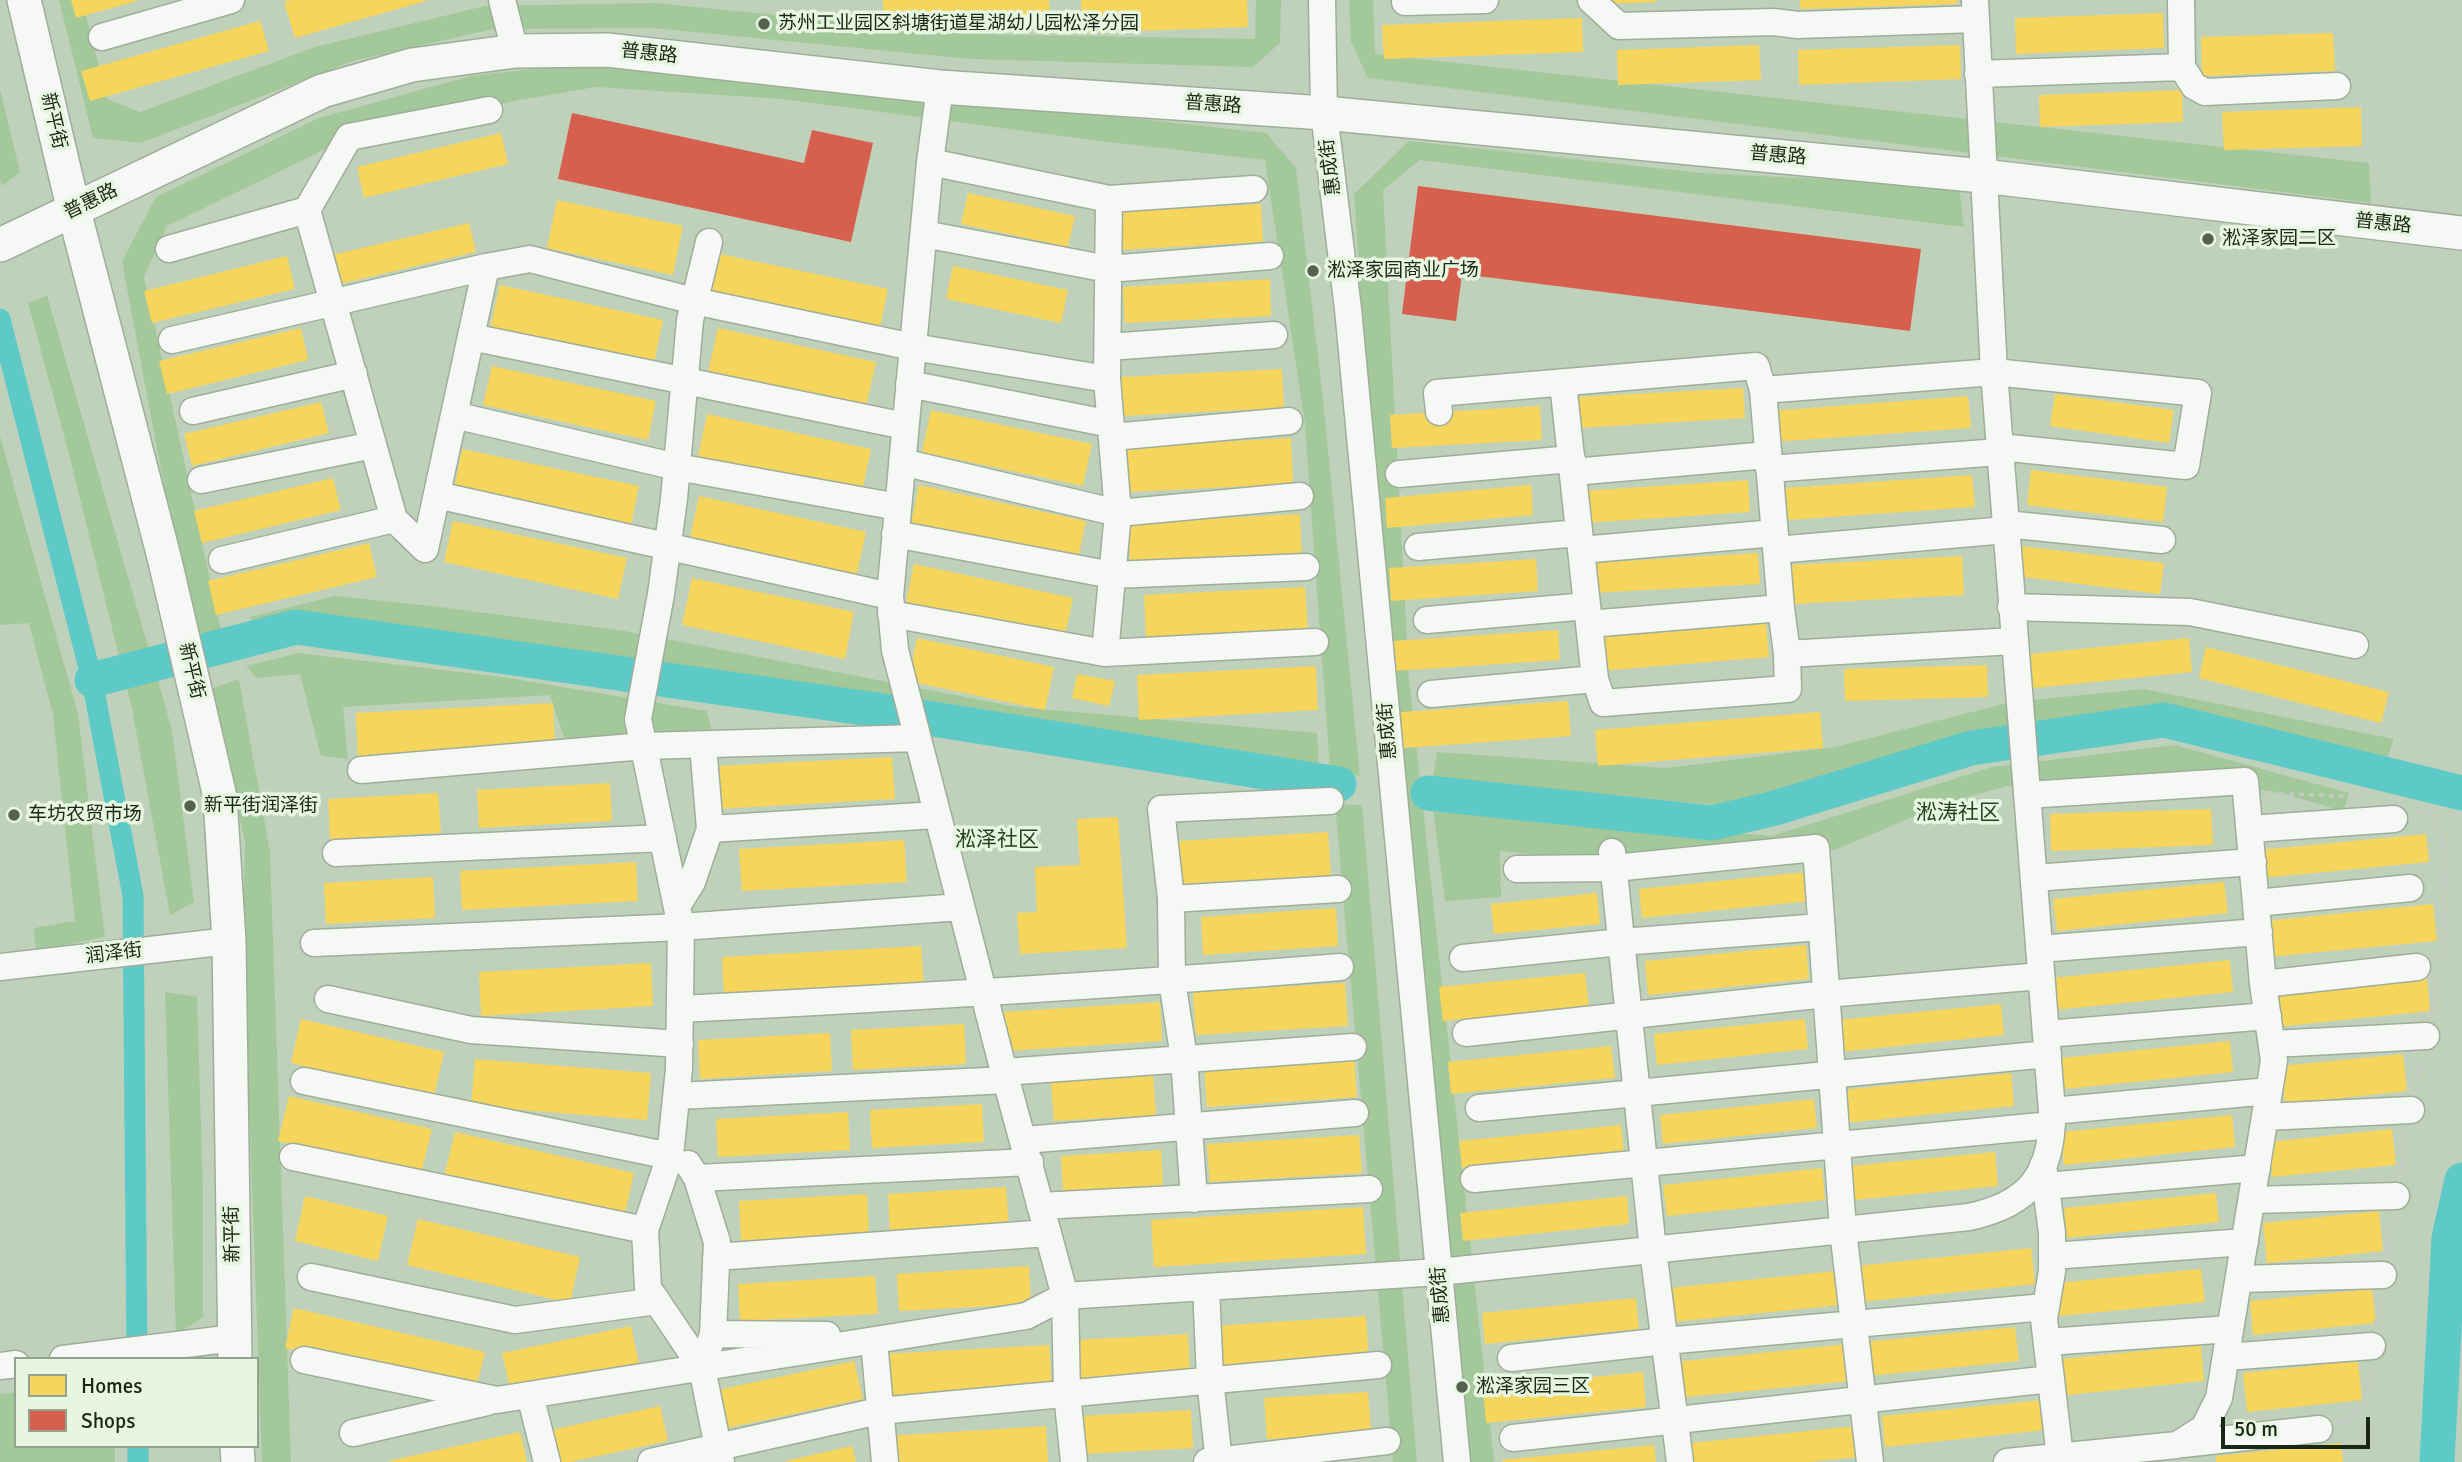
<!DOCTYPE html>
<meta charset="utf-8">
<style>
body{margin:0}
#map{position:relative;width:2462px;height:1462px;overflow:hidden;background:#c0d1bb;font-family:Signika,sans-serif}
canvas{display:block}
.legend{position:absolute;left:14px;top:1357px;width:245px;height:91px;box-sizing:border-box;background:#e6f6e1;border:2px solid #94a390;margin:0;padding:9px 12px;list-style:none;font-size:21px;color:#1a2616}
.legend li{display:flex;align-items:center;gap:14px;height:35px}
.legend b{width:35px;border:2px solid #94a390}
.scale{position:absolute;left:2221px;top:1417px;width:149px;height:32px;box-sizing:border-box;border:4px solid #1a2616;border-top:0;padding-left:9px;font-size:21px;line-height:24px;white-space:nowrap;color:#1a2616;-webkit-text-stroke:5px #e6f6e1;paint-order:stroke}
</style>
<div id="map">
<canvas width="2462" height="1462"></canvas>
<ul class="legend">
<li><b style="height:19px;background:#f6d55c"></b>Homes</li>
<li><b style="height:19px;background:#d6604d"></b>Shops</li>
</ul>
<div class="scale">50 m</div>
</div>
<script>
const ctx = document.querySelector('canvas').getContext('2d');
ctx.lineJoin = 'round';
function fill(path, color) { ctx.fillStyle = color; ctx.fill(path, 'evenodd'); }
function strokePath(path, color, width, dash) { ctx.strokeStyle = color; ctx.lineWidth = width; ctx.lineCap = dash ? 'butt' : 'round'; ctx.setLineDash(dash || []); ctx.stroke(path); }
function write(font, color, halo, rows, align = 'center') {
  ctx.font = font + ' Signika,"Noto Sans SC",sans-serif'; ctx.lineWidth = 7; ctx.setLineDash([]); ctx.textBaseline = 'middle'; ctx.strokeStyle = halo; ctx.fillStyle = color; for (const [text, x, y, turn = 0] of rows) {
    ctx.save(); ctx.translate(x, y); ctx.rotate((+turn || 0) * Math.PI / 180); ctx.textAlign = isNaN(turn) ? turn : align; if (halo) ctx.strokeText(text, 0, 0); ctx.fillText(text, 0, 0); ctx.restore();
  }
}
const green = new Path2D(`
 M59 0H82L107 99 140 112 315 47 485 6 654 3 969 34 1255 39 1256 0H1281L1280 43 1253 67 970 59 653 28 493 29 353 61 141 143 93 138Z
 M1349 0H1373L1375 54 2369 163 2371 203 1368 78 1351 42Z
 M582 63 730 73 1266 133 1296 168 1323 400 1360 776 1330 771 1305 424 1265 160 1100 141 783 99 596 87 519 100 338 143 167 226 144 277 225 648 201 653 181 578 122 261 156 197 319 118 471 76Z
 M0 89 20 172 2 186 0 178Z
 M1409 141 1702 173 1959 186 1964 227 1420 160 1383 190 1409 679 1494 1462H1471L1383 645 1354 194Z
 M47 295 172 730 194 902 170 915 132 709 69 454 28 303Z
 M0 436 78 714 105 937 36 951 34 928 75 921 53 715 29 623 0 625Z
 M335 596 432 606 625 631 1017 707 1317 733 1319 772 839 700 468 652 318 629 259 640 250 617Z
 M298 653 503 677 707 711 716 749 566 743 550 695 343 707 348 759 321 756 300 674 257 678 246 666Z
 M239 679 270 852 291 1462H262L243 937 245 842 211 689Z
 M2144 689 2394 739 2385 764 2172 712 1993 732 1757 809 1433 778 1437 752 1666 768 1835 747 2011 702Z
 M2175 745 2349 793 2343 811 2284 794 2183 775 2083 778 2008 786 1948 802 1837 849 1752 862H1620L1500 851 1501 897 1445 901 1433 809 1772 836 1992 767Z
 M1335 804 1362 805 1417 1462H1393Z
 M165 992 197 997 203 1191V1317L176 1335Z
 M16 1392V1446H115V1462H0V1394Z`);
const homes = new Path2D(`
 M71 0H137V1L76 18Z
 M291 0H426V1L295 38 284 2Z
 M883 0H1049L1050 17 883 23Z
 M1081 0H1247L1248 27 1082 33Z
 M1603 0H1656V2L1604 4Z
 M1800 0H1957V4L1800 9Z
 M2163 13 2164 48 2016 54 2015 18Z
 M1582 18 1583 52 1384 59 1382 25Z
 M260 21 269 51 90 101 81 71Z
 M2333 33 2335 71 2202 76 2201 37Z
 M1759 45 1761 80 1618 85 1617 50Z
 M1960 45 1961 79 1799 85 1798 50Z
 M2182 90 2183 122 2040 127 2039 95Z
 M2361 107 2362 146 2224 150 2222 112Z
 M501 133 508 164 364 198 357 167Z
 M968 193 1075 216 1068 247 961 224Z
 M557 200 683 226 673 275 547 248Z
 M1261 204 1263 242 1118 250 1116 212Z
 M469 223 476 252 335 285 328 256Z
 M715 253 888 289 879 332 706 296Z
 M287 256 295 289 152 323 144 291Z
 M953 266 1068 290 1061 323 946 299Z
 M1270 279 1271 316 1125 323 1123 287Z
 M500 285 663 320 654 363 490 329Z
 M301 328 308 360 167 394 159 361Z
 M718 328 876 362 866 406 708 373Z
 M492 366 656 401 648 440 483 405Z
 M1282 369 1284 408 1122 416 1120 377Z
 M1743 388 1745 418 1579 428 1577 397Z
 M2055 394 2174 410 2169 443 2050 426Z
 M1968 396 1971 428 1772 442 1770 411Z
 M321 402 329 433 192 466 184 434Z
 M1540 406 1542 440 1392 448 1390 415Z
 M931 410 1092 444 1083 486 922 452Z
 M707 414 871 449 862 492 698 457Z
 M1291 438 1293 484 1127 492 1124 447Z
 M462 449 639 486 631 526 454 489Z
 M2031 470 2167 487 2163 522 2027 505Z
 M1972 475 1975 507 1788 520 1785 488Z
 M333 478 341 510 202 543 194 511Z
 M1748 480 1750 512 1584 523 1582 491Z
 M919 485 1086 521 1078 559 911 524Z
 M1531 485 1533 515 1387 528 1385 498Z
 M699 496 866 532 856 578 689 542Z
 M1300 514 1302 558 1130 567 1128 523Z
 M453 521 627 558 618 599 444 562Z
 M369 543 377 577 216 615 208 581Z
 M2020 546 2164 563 2160 594 2016 576Z
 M1758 553 1760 584 1592 593 1591 563Z
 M1962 556 1964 595 1793 604 1791 565Z
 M1536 559 1538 591 1391 601 1389 568Z
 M914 564 1073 598 1065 635 906 602Z
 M692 578 854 612 845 659 682 625Z
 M1305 587 1308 630 1146 639 1144 595Z
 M1766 624 1769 657 1599 671 1596 638Z
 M1558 630 1560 660 1394 671 1392 641Z
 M917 638 1054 667 1045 710 908 681Z
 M2189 638 2192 672 2025 689 2021 655Z
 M2206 647 2389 692 2381 723 2199 678Z
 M1987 665 1988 697 1845 701 1844 669Z
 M1316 666 1318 710 1139 720 1137 675Z
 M1077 674 1115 681 1109 706 1072 698Z
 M1568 701 1571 736 1403 748 1401 712Z
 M553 703 555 745 358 756 356 713Z
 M1820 712 1823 748 1598 766 1595 730Z
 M892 757 895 799 718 809 715 766Z
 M610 783 612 821 479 828 477 790Z
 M438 793 441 833 330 839 328 799Z
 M2211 809 2213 845 2051 851 2050 814Z
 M1118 817 1127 948 1020 954 1017 913 1037 912 1035 867 1080 865 1077 819Z
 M1328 832 1331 876 1180 885 1177 841Z
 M2426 834 2429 862 2262 878 2259 850Z
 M904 840 907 882 742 891 739 849Z
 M636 862 638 901 462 910 460 871Z
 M1807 872 1810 901 1642 918 1639 889Z
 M433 877 435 918 326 924 324 883Z
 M2224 882 2228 913 2057 931 2053 899Z
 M1597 893 1600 924 1494 934 1491 904Z
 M2433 904 2437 941 2268 957 2265 921Z
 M1336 908 1338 946 1203 955 1201 917Z
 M1806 945 1809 979 1648 995 1645 961Z
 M921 946 924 987 724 998 722 957Z
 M2230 960 2233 992 2055 1010 2052 978Z
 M651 963 653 1006 481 1016 479 972Z
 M1585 973 1589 1007 1443 1021 1439 987Z
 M2427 979 2430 1011 2276 1027 2273 995Z
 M1345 983 1348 1026 1196 1035 1193 992Z
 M1160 1002 1162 1041 1006 1051 1003 1012Z
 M2001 1004 2004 1035 1839 1052 1836 1020Z
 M301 1019 444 1052 434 1096 291 1063Z
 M1805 1019 1808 1049 1657 1065 1654 1034Z
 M964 1024 966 1064 853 1070 851 1030Z
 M830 1033 832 1071 700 1079 698 1040Z
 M2230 1041 2233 1072 2054 1090 2051 1059Z
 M1611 1046 1615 1078 1451 1094 1448 1062Z
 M2403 1054 2407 1091 2285 1104 2281 1066Z
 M1354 1056 1357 1097 1207 1107 1204 1065Z
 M475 1059 651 1073 647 1120 471 1106Z
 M2011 1073 2014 1106 1845 1123 1842 1090Z
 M1153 1076 1156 1115 1054 1121 1051 1082Z
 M289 1096 432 1129 421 1174 278 1141Z
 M1814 1099 1817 1128 1663 1144 1660 1115Z
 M982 1104 984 1142 872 1148 870 1110Z
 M848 1112 850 1150 718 1157 716 1119Z
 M2232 1115 2235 1147 2064 1165 2061 1132Z
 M1621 1125 1624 1152 1462 1168 1459 1141Z
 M2392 1129 2396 1165 2272 1177 2269 1142Z
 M455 1132 634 1173 624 1218 444 1177Z
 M1359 1135 1362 1173 1210 1182 1207 1144Z
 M1161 1150 1163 1188 1063 1195 1061 1156Z
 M1995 1152 1998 1186 1854 1200 1850 1166Z
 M1822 1168 1825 1200 1667 1216 1663 1185Z
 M1006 1187 1009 1227 890 1234 888 1194Z
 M2216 1193 2219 1222 2067 1238 2064 1208Z
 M867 1194 869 1234 741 1241 739 1201Z
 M305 1196 388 1216 378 1261 295 1241Z
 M1627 1196 1629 1224 1463 1241 1460 1213Z
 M1363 1207 1366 1254 1154 1267 1151 1220Z
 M2379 1211 2383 1251 2267 1263 2263 1223Z
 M418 1219 580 1257 570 1303 407 1265Z
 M2031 1248 2035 1284 1860 1302 1856 1266Z
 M1029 1266 1031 1304 899 1311 897 1274Z
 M2201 1269 2205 1302 2059 1316 2056 1283Z
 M1837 1271 1841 1305 1673 1322 1669 1288Z
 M875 1276 878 1314 740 1321 738 1284Z
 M2372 1289 2376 1323 2253 1335 2250 1301Z
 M1636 1298 1639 1329 1485 1344 1482 1313Z
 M294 1308 485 1352 475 1392 285 1348Z
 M1366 1316 1369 1361 1215 1370 1212 1326Z
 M631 1326 639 1364 511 1392 502 1353Z
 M2015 1327 2019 1361 1868 1376 1864 1342Z
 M1188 1334 1190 1376 1075 1382 1073 1340Z
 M1848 1344 1852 1381 1677 1398 1674 1362Z
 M1049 1345 1052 1387 886 1396 883 1354Z
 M2201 1345 2204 1381 2057 1396 2053 1360Z
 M854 1361 863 1399 727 1428 718 1390Z
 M2358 1361 2362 1400 2247 1412 2243 1373Z
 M1643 1372 1646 1407 1486 1423 1483 1388Z
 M1368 1392 1371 1433 1267 1439 1264 1398Z
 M2043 1400 2046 1430 1885 1447 1882 1416Z
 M660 1406 668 1441 570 1462H554L547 1431Z
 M1191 1410 1193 1448 1083 1454 1081 1416Z
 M1046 1426 1048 1462H891L889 1436Z
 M1857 1426 1860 1457 1809 1462H1691L1689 1443Z
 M520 1432 527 1462H390L389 1461Z
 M2341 1443 2343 1462H2216V1456Z
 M1654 1445 1656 1462H1502V1460Z
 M852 1446 856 1462H786V1461Z`);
const shops = new Path2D(`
 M572 113 804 163 812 130 873 143 851 242 558 179Z
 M1418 186 1921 249 1910 331 1462 274 1456 321 1402 314Z`);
const canal = new Path2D(`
 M0 319 92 680 133 896 137 1359
 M138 1446V1462`);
const river = new Path2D(`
 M92 680 296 627 877 710 1339 784
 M1428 793 1712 823 1775 808 1971 748 2164 720 2462 793
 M2437 1462 2449 1238 2462 1180`);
const path = new Path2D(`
 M2269 793 2356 797
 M2414 808 2432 813 2441 831 2444 914 2439 959
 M2431 1015 2438 977
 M2415 1090 2421 1060
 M2400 1176 2407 1132
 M2386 1255 2393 1218
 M2375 1325 2380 1298
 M2338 1423C2370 1415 2368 1396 2370 1367`);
const minor = new Path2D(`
 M502 0 515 51
 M1322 0 1324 113 1348 309 1457 1462
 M1591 0 1619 26 1773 22 1798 25 1976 19
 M2181 0 2182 67
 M1405 2 1485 0
 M102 37 231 0
 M1978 74 2182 67 2194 86 2205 92 2337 86
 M940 87 930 162 890 596 895 650 1004 1072 1065 1296 1439 1272 1969 1217C2030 1204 2053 1174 2052 1111L1994 372 1975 0
 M930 162 1109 199 1254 189
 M924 234 1108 269 1270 256
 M709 242 690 320 674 499 661 594 638 719 681 927 679 1069 670 1156 645 1230 648 1288 702 1368 721 1462
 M169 249 307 210
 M486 267 425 549 394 519 307 210 349 137 489 110
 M471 337 905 426
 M172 340 486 267 530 259 694 301 913 347 1107 379
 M1108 347 1274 335
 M1563 383 1595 679 1603 703 1788 689 1787 654 1781 608 1763 390
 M909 384 1111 424
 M193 411 354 374
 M1439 412 1437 393 1756 366 1763 390 1994 372 2198 393 2186 466 2000 447
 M454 415 677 467 898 507
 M1112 437 1289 421
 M902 462 1118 513 1300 496
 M1769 469 2000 452
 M1573 472 1768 455
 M1399 474 1572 459
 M201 480 373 445
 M437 495 890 596
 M2006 524 2162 540
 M895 534 1112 575 1306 567
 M1418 547 1579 533
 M1581 550 1775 533
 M1776 550 2006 530
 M222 560 394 519
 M2011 607 2190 612 2355 645
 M891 614 1105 653 1315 642
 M1427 620 1587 606
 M1589 624 1781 608
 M1105 653 1118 513 1107 379 1109 199
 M1787 654 2014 641
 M1431 694 1595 679
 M361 770 644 746 917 738
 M710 829 937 815
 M2250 829 2394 819
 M1612 852 1653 1250 1680 1462
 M336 853 663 838
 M1517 869 1614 868 1816 848 1843 1230 1870 1462
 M2034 878 2253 862
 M1171 899 1338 889
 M2256 903 2410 888
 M677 906 692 882 710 829 703 745
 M314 943 681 927 961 907
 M2039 949 2259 932
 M1463 958 1621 942 1821 927
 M0 967 229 941
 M2263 984 2417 967
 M328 999 471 1030 680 1044
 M680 1009C900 998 1120 985 1340 967
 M1466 1033 1826 994 2041 976
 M2046 1034 2268 1016
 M2272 1044 2426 1036
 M1004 1072 1353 1047
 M304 1081 670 1156
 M677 1096 1008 1080
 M1479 1108 2048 1054
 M2052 1111 2269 1091
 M2265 1117 2411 1110
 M1024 1140 1355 1113
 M293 1157 645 1230
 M688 1164 697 1178 717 1242 713 1334 702 1368
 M2043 1165 2052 1233V1271L2044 1319 2060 1457
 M697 1178 1030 1162
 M1474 1179 2052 1125
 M2046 1186 2257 1168
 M1194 1199 1184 1058 1172 981 1171 899 1161 809 1330 801
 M2252 1200 2396 1196
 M1040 1206 1369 1189
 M2052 1256 2245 1242
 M716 1257 1048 1233
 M311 1277 515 1320 657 1301
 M2239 1279 2383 1275
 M1206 1287 1210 1379 1219 1462
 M713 1334 827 1335
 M874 1341 885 1462
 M2047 1342 2230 1329
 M2226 1357 2372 1346
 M1511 1358 1665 1341 2045 1307
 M63 1359 234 1338
 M304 1360 497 1400 1026 1316 1065 1296 1067 1393 1074 1462
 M0 1366 16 1364
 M530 1395 547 1462
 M353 1433 487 1402
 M1513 1438 2051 1379
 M2183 1444 2319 1429
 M651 1462 879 1411 1378 1365
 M1207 1462 1387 1441
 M2007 1462 2177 1445 2204 1428 2219 1398 2274 1061 2263 984 2245 781 2027 795`);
const major = new Path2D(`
 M24 0 74 211 164 557 220 797 229 941 235 1359
 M0 245 322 91 412 65 515 51 607 50 940 87 1324 113 1983 176 2462 233
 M237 1446 238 1462`);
const markers = [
 [764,24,7,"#546250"],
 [2208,239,7,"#546250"],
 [1313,271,7,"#546250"],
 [190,806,7,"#546250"],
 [14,815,7,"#546250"],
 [1462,1387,7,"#546250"]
];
const poiNames = [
 ["苏州工业园区斜塘街道星湖幼儿园松泽分园",778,24],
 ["淞泽家园二区",2222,239],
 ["淞泽家园商业广场",1327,271],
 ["新平街润泽街",204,806],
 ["车坊农贸市场",28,815],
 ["淞泽家园三区",1476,1387]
];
const streetNames = [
 ["普惠路",649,54,6],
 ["普惠路",1213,105,4],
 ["新平街",53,121,77],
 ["普惠路",1778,156,5],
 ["惠成街",1331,167,-97],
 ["普惠路",91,202,-26],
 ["普惠路",2383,224,6],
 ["新平街",191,671,77],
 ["惠成街",1388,731,-95],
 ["润泽街",114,954,-7],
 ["新平街",233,1234,-91],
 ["惠成街",1441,1295,-95]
];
const neighbourhoodNames = [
 ["淞涛社区",1958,813],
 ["淞泽社区",997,840]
];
fill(green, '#a3c899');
fill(homes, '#f6d55c');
fill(shops, '#d6604d');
strokePath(canal, '#5dcac8', 21);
strokePath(river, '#5dcac8', 35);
strokePath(minor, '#9fad9b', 29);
strokePath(major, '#9fad9b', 36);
strokePath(path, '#c4c9c3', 3.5, [5, 5]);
strokePath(minor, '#f6f8f5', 26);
strokePath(major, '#f6f8f5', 33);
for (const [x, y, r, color] of markers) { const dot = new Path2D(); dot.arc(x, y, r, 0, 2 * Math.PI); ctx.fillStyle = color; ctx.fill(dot); strokePath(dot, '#e6f6e1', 2.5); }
write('19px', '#1a2616', '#e6f6e1', poiNames, 'left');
write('19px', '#1a2616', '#e6f6e1', streetNames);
write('21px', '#27411f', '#e6f6e1', neighbourhoodNames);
</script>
